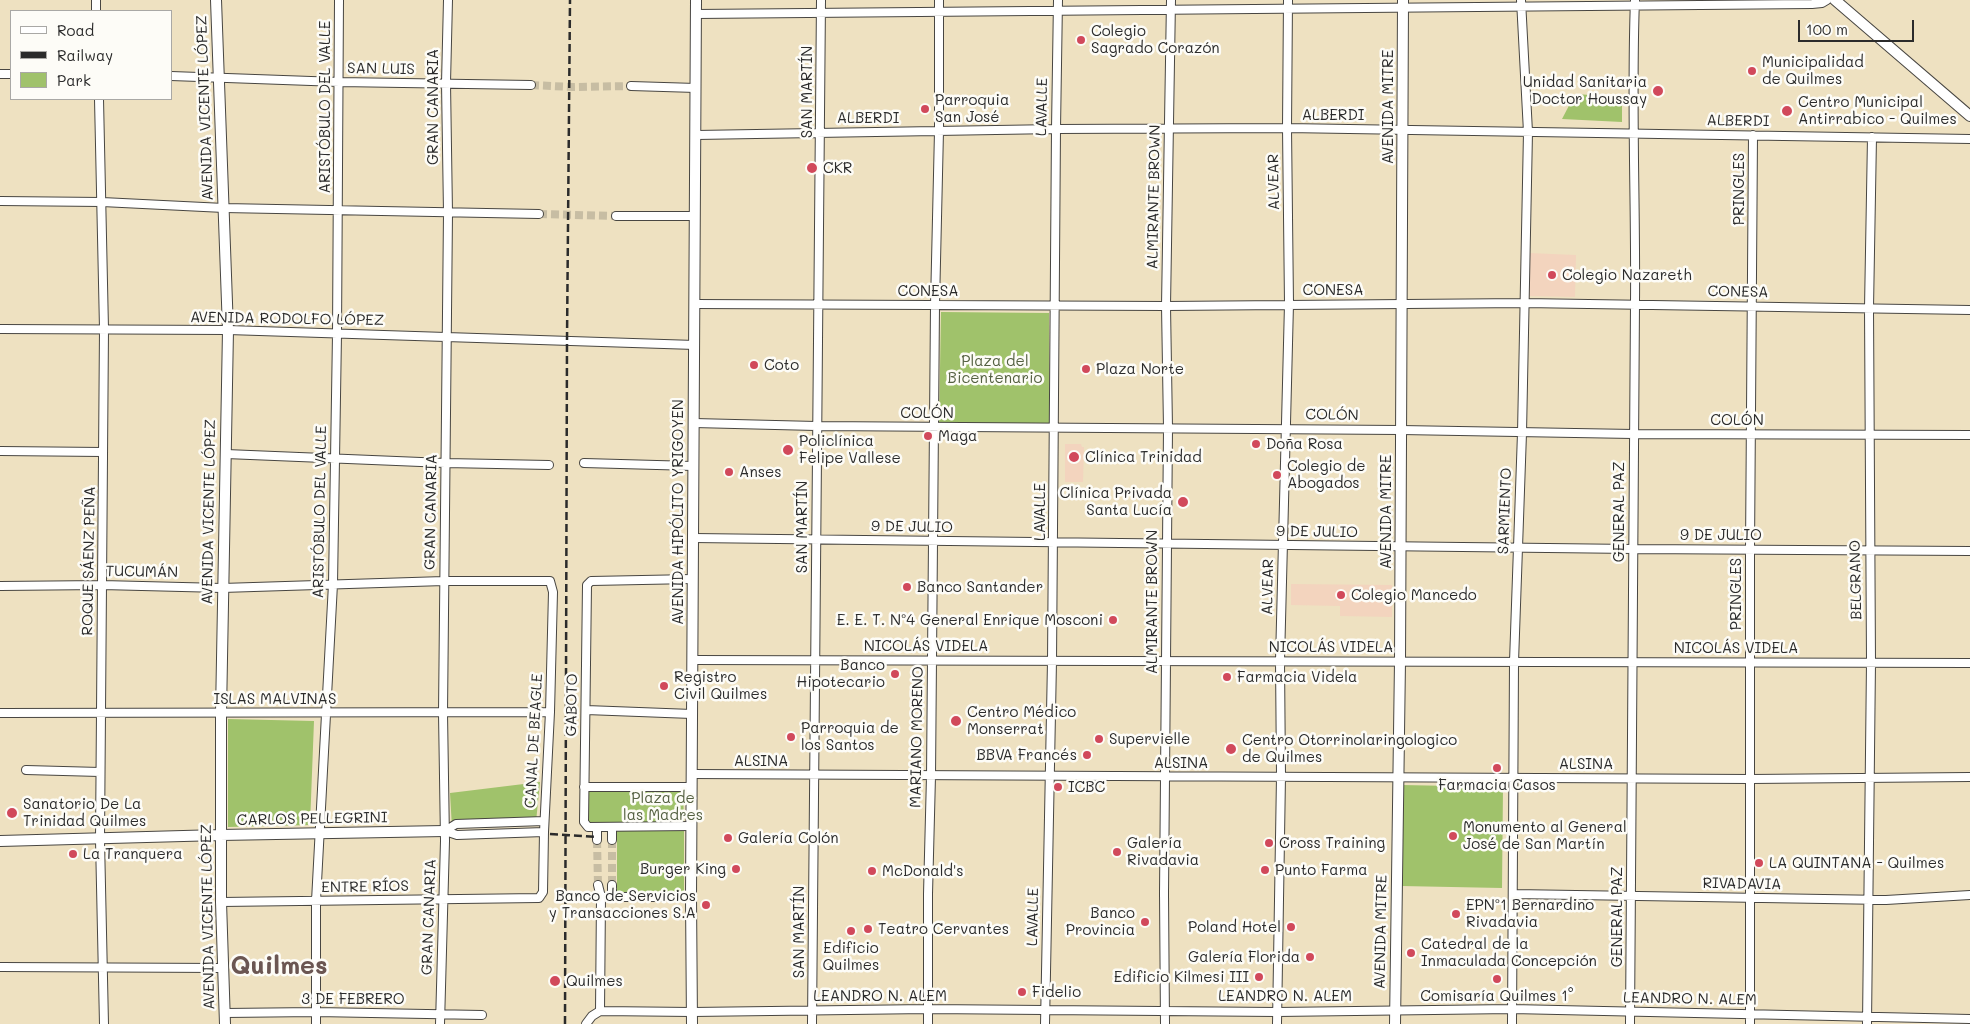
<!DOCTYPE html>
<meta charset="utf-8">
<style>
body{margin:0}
#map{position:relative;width:1970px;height:1024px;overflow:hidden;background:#eee1c1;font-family:Mali,sans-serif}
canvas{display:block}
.legend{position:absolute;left:10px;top:10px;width:162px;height:90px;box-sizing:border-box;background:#fdfcf7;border:1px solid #a9a8a5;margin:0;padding:6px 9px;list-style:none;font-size:15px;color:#2b2b2b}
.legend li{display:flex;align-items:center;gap:10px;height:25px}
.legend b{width:25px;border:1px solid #a9a8a5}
.scale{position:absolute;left:1798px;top:20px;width:116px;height:22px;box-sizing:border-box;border:2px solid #2b2b2b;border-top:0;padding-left:6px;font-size:15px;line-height:18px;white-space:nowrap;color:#2b2b2b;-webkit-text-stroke:4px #fdfcf7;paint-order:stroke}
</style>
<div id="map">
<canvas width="1970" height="1024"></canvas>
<ul class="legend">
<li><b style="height:6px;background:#fff"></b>Road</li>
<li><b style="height:6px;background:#2b2b2b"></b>Railway</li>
<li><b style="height:14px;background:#a0c26b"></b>Park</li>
</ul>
<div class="scale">100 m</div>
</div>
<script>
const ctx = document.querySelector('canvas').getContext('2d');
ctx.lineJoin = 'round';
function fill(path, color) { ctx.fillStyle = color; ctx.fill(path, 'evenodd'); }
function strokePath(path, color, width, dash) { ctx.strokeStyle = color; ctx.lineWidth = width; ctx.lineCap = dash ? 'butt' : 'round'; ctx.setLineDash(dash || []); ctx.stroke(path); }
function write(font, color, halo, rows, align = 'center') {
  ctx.font = font + ' Mali,sans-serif'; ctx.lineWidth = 5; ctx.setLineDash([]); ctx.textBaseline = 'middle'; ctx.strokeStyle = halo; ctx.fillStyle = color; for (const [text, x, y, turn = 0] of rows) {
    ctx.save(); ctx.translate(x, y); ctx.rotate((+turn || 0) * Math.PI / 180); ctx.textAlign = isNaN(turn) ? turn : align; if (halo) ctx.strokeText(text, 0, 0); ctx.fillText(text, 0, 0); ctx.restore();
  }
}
const built = new Path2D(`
 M1529 253 1576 255 1575 297 1528 296Z
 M1065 444H1081L1082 447H1084L1083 482H1065Z
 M1291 584 1392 585V617L1340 616V606L1291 605Z`);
const green = new Path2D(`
 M1575 94 1622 97V122L1562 119Z
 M941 312 1049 313V426L939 425Z
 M228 719 314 721 310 825 228 827Z
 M540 782 536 822 452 828 450 793Z
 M1402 785 1503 787 1502 888 1401 886Z
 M683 790 684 821 587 824 586 792Z
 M617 830H684V892H617Z`);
const minorTunnel = new Path2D(`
 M531 85 573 87 631 86
 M539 214 616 216
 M597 840 598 885
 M612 840V885`);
const minor = new Path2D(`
 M96 0V11
 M696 14 1812 4 1822 3 1827 0
 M0 74H11
 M171 76 339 82 531 85
 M631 86 696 88
 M99 99 104 329 100 840 104 1024
 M696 135 1056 129 1287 128 1970 139
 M0 201 102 202 224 208 539 214
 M616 216H695
 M695 304 1166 306 1525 303 1970 310
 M0 329 228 330 695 345
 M694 423 816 426 1401 430 1633 434 1970 435
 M0 451 103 452
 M226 454 445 463 549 465
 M584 463 693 466
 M693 538 1633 549 1970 551
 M0 586 102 585 222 588 444 581H550L553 592 550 712 544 832 543 892 539 898 221 902
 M692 660 1970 663
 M586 710 692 714
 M0 713 550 712
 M26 770 100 772
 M692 774 1751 779 1970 777
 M584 787H692
 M692 826 588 827 584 822 587 585 591 581 693 579
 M597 827V840
 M612 827V840
 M445 831 456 824 544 821
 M445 831 457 835 544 832
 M598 885 601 897 600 1011
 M612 885V897
 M1514 894 1886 900 1970 895
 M601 897H691
 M0 967 223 968
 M225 1013 316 1012 482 1015
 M316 1024V901L333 584 337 334 339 0
 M440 1024 445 841 443 713 448 213 446 83 448 0
 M586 1024 592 1016 600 1011 692 1012 928 1009 1277 1012 1512 1009 1970 1019
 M812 1024 821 0
 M928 1024V894L931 776 935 305 939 131V0
 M1045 1024 1052 661 1056 129 1058 0
 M1165 1024 1164 893 1168 428 1166 306 1171 0
 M1277 1024 1281 776 1280 661 1289 304 1287 128 1288 0
 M1512 1024 1514 662 1522 433 1528 132 1521 0
 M1630 1024C1631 784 1633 544 1635 304 1636 203 1631 101 1635 0
 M1750 1024V549L1753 135
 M1867 1024 1871 662 1869 308 1872 137`);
const major = new Path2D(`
 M216 0 228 330 221 713V902L225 1024
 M1835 0 1970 116
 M0 841 220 835 445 831
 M692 1024 691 897 696 0
 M1395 1024 1400 661 1403 0`);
const rail = new Path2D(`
 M550 834 597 837
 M565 1024 567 340 570 0`);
const markers = [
 [1081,40,5,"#d1495b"],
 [1752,71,5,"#d1495b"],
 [1658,91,6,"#d1495b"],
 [925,109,5,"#d1495b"],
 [1787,111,6,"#d1495b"],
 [812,168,6,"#d1495b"],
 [1552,275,5,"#d1495b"],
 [754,365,5,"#d1495b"],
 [1086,369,5,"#d1495b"],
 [928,436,5,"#d1495b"],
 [1256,444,5,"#d1495b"],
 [788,450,6,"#d1495b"],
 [1074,457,6,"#d1495b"],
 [729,472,5,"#d1495b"],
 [1277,475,5,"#d1495b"],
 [1183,502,6,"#d1495b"],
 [907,587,5,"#d1495b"],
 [1341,595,5,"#d1495b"],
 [1113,620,5,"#d1495b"],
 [895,674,5,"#d1495b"],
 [1227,677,5,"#d1495b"],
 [664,686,5,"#d1495b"],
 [956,721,6,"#d1495b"],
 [791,737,5,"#d1495b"],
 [1099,739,5,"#d1495b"],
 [1231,749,6,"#d1495b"],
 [1087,755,5,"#d1495b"],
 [1497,768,5,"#d1495b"],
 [1058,787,5,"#d1495b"],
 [12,813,6,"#d1495b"],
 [1453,836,5,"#d1495b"],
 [728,838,5,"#d1495b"],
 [1269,843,5,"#d1495b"],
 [1117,852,5,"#d1495b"],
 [73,854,5,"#d1495b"],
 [1759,863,5,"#d1495b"],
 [736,869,5,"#d1495b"],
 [1265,870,5,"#d1495b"],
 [872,871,5,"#d1495b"],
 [706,905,5,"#d1495b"],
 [1456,914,5,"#d1495b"],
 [1145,922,5,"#d1495b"],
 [1291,927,5,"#d1495b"],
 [868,929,5,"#d1495b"],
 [851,931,5,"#d1495b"],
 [1411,953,5,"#d1495b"],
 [1310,957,5,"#d1495b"],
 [1259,977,5,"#d1495b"],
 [1497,979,5,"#d1495b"],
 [555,981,6,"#d1495b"],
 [1022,992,5,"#d1495b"]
];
const poiNames = [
 ["Colegio",1091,31],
 ["Sagrado Corazón",1091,48],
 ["Municipalidad",1762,62],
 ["de Quilmes",1762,79],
 ["Unidad Sanitaria",1647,82,"right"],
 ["Doctor Houssay",1647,99,"right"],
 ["Parroquia",935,100],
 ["San José",935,117],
 ["Centro Municipal",1798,102],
 ["Antirrabico - Quilmes",1798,119],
 ["CKR",823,168],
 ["Colegio Nazareth",1562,275],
 ["Coto",764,365],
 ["Plaza Norte",1096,369],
 ["Maga",938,436],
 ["Policlínica",799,441],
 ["Felipe Vallese",799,458],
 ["Doña Rosa",1266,444],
 ["Clínica Trinidad",1085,457],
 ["Colegio de",1287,466],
 ["Abogados",1287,483],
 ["Anses",739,472],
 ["Clínica Privada",1172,493,"right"],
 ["Santa Lucía",1172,510,"right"],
 ["Banco Santander",917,587],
 ["Colegio Mancedo",1351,595],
 ["E. E. T. Nº4 General Enrique Mosconi",1103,620,"right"],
 ["Banco",885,665,"right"],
 ["Hipotecario",885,682,"right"],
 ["Registro",674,677],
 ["Civil Quilmes",674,694],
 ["Farmacia Videla",1237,677],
 ["Centro Médico",967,712],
 ["Monserrat",967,729],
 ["Parroquia de",801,728],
 ["los Santos",801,745],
 ["Supervielle",1109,739],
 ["Centro Otorrinolaringologico",1242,740],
 ["de Quilmes",1242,757],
 ["BBVA Francés",1077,755,"right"],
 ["Farmacia Casos",1497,785,"center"],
 ["ICBC",1068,787],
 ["Sanatorio De La",23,804],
 ["Trinidad Quilmes",23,821],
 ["Monumento al General",1463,827],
 ["José de San Martín",1463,844],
 ["Galería Colón",738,838],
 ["Galería",1127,843],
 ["Rivadavia",1127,860],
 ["Cross Training",1279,843],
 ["La Tranquera",83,854],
 ["LA QUINTANA - Quilmes",1769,863],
 ["Burger King",726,869,"right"],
 ["Punto Farma",1275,870],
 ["McDonald's",882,871],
 ["Banco de Servicios",696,896,"right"],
 ["y Transacciones S.A",696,913,"right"],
 ["EPNº1 Bernardino",1466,905],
 ["Rivadavia",1466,922],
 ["Banco",1135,913,"right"],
 ["Provincia",1135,930,"right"],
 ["Poland Hotel",1281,927,"right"],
 ["Teatro Cervantes",878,929],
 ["Catedral de la",1421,944],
 ["Inmaculada Concepción",1421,961],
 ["Edificio",851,948,"center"],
 ["Quilmes",851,965,"center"],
 ["Galería Florida",1300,957,"right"],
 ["Edificio Kilmesi III",1249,977,"right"],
 ["Quilmes",566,981],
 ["Fidelio",1032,992],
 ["Comisaría Quilmes 1°",1497,996,"center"]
];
const streetNames = [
 ["SAN LUIS",381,69,1],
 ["SAN MARTÍN",807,92,-90],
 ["ARISTÓBULO DEL VALLE",325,107,-90],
 ["GRAN CANARIA",433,107,-90],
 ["LAVALLE",1042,107,-89],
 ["AVENIDA MITRE",1388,107,-90],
 ["AVENIDA VICENTE LÓPEZ",205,108,-92],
 ["ALBERDI",1333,115],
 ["ALBERDI",868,118],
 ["ALBERDI",1738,121,1],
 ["ALVEAR",1274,182,-91],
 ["PRINGLES",1739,189,-90],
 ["ALMIRANTE BROWN",1154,197,-89],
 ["CONESA",1333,290],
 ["CONESA",928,291],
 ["CONESA",1738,292,1],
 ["AVENIDA RODOLFO LÓPEZ",287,319,1],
 ["COLÓN",927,413],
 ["COLÓN",1332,415,1],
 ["COLÓN",1737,420],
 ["SARMIENTO",1505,511,-88],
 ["AVENIDA VICENTE LÓPEZ",209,512,-89],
 ["ARISTÓBULO DEL VALLE",320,512,-89],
 ["GRAN CANARIA",431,512,-89],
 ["AVENIDA HIPÓLITO YRIGOYEN",678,512,-90],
 ["LAVALLE",1040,512,-90],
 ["AVENIDA MITRE",1386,512,-90],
 ["GENERAL PAZ",1619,512,-90],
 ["SAN MARTÍN",802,527,-90],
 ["9 DE JULIO",912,527,1],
 ["9 DE JULIO",1317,532,1],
 ["9 DE JULIO",1721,535],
 ["ROQUE SÁENZ PEÑA",89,561,-89],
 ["TUCUMÁN",142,572,1],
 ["BELGRANO",1856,580,-91],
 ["ALVEAR",1268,587,-89],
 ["PRINGLES",1736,594,-90],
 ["ALMIRANTE BROWN",1152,602,-90],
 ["NICOLÁS VIDELA",926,646],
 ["NICOLÁS VIDELA",1331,647],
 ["NICOLÁS VIDELA",1736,648],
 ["ISLAS MALVINAS",275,699],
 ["GABOTO",572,705,-89],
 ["MARIANO MORENO",917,737,-89],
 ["CANAL DE BEAGLE",534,741,-87],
 ["ALSINA",761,761],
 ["ALSINA",1181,763],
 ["ALSINA",1586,764],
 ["CARLOS PELLEGRINI",312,819,-1],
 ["RIVADAVIA",1742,884,1],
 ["ENTRE RÍOS",365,887,-1],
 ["AVENIDA VICENTE LÓPEZ",208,917,-91],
 ["GRAN CANARIA",429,917,-88],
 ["LAVALLE",1033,917,-89],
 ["GENERAL PAZ",1617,917,-90],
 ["SAN MARTÍN",799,932,-90],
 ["AVENIDA MITRE",1381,932,-89],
 ["LEANDRO N. ALEM",880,996],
 ["LEANDRO N. ALEM",1285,996],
 ["3 DE FEBRERO",353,999],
 ["LEANDRO N. ALEM",1690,999,1]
];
const parkNames = [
 ["Plaza del",995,361],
 ["Bicentenario",995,378],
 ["Plaza de",663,798],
 ["las Madres",663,815]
];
const townNames = [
 ["Quilmes",279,966]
];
fill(built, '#f3d4be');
fill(green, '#a0c26b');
strokePath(minorTunnel, '#c7bda3', 8, [8, 4]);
strokePath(minor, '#484642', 10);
strokePath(major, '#484642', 12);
strokePath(minor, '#fff', 8);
strokePath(major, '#fff', 10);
strokePath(rail, '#2b2b2b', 2.5, [8, 4]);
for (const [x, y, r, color] of markers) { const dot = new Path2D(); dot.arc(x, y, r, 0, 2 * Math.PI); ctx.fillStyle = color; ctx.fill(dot); strokePath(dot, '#fdfcf7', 2); }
write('15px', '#2b2b2b', '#fdfcf7', poiNames, 'left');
write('15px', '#2b2b2b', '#fdfcf7', streetNames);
write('15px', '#546041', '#fdfcf7', parkNames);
write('bold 25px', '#6b5652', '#fdfcf7', townNames);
</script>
